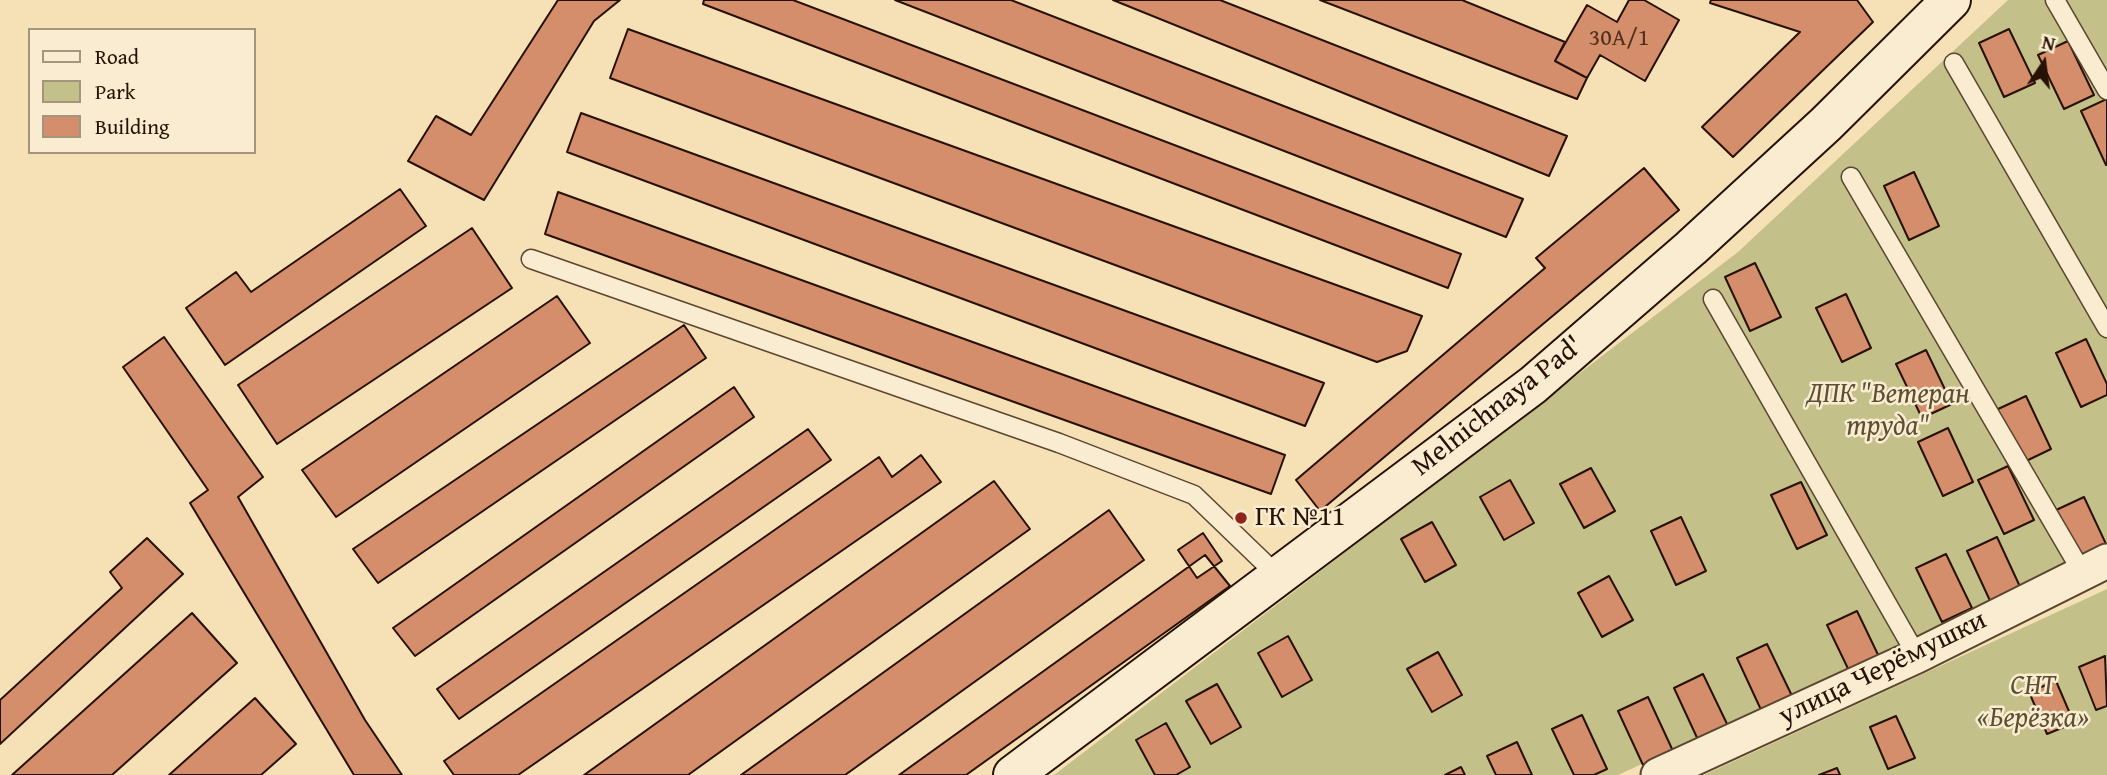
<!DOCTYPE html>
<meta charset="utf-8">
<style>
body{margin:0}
#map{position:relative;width:2107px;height:775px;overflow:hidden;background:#f6e1b6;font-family:"Gentium Book Plus",serif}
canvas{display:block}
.legend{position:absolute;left:28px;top:28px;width:228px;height:126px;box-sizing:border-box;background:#f9ecd0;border:2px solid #a5947e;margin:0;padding:9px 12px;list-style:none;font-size:21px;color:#271004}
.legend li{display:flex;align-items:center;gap:14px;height:35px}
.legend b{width:35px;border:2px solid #a5947e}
.north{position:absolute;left:2009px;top:28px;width:70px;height:70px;-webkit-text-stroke:5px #f9ecd0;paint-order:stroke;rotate:13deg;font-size:19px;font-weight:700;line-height:28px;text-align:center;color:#271004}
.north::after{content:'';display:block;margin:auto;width:24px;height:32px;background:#271004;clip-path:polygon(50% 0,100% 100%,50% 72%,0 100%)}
</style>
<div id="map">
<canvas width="2107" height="775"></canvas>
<ul class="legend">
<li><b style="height:9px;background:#f9ecd0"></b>Road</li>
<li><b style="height:19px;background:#c3c189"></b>Park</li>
<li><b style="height:19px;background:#d48e6b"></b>Building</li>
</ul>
<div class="north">N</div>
</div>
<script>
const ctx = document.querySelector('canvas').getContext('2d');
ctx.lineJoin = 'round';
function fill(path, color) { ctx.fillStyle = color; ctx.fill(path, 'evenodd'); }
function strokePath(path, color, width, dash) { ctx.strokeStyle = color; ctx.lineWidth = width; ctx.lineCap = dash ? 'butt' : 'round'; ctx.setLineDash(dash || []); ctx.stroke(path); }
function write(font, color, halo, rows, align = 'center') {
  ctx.font = font + ' "Gentium Book Plus",serif'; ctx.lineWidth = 5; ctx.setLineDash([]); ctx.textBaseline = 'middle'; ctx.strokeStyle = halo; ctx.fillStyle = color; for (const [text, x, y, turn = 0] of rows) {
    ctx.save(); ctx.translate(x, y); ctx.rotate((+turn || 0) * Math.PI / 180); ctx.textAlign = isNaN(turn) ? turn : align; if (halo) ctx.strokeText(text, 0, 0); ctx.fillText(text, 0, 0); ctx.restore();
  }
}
const green = new Path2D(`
 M2008 0H2107V549L1618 775H1054L1738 252Z
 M2107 589V775H1704Z`);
const building = new Path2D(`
 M558 0H620L594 21 484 200 408 161 436 116 471 135Z
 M704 0H793L1461 254 1448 288 703 4Z
 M895 0H1011L1523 199 1506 237Z
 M1113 0H1220L1567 136 1549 176Z
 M1320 0H1462L1565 42 1555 61 1587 78 1577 99Z
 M1629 0H1644L1679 20 1645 81 1600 55 1587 78 1555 61 1587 5 1617 22Z
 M1711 0H1857L1873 22 1733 157 1702 127 1800 32 1710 3Z
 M628 29 1422 316 1407 351 1377 362 610 78Z
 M2009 29 2035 83 2004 97 1979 43Z
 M2068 41 2094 95 2064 109 2038 55Z
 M2107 99V165H2106L2081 111Z
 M581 113 1324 383 1305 426 567 152Z
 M1644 168 1679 210 1320 511 1296 480 1545 268 1536 258Z
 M1914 172 1939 226 1909 240 1884 186Z
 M400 189 426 226 225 365 186 308 236 272 251 292Z
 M558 192 1285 455 1271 494 545 234Z
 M472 228 512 288 277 444 238 385Z
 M1755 263 1781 317 1750 331 1725 277Z
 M1846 294 1871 348 1842 362 1816 308Z
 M557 296 590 343 336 517 302 470Z
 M684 325 706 358 378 583 353 549Z
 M164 337 263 477 238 497 365 720 402 775H354L190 503 208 490 123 367Z
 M2086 339 2107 384V395L2081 407 2056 353Z
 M1926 350 1952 404 1922 418 1896 364Z
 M734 387 754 417 415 656 393 628Z
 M2026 396 2051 449 2022 463 1996 410Z
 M1948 428 1973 482 1943 496 1918 442Z
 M808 429 831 460 459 719 437 689Z
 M921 455 941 482 518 775H454L444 761 879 457 892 477Z
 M2008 466 2034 520 2004 534 1978 480Z
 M1591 468 1615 511 1584 528 1560 484Z
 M1510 480 1534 523 1504 540 1480 497Z
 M994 481 1030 529 688 775H584Z
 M1801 482 1827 535 1797 549 1771 495Z
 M2084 497 2107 546 2079 565 2054 511Z
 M1109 510 1144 560 845 775H741Z
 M1681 517 1706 571 1676 585 1651 531Z
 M1432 522 1456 565 1425 582 1401 539Z
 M1203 533 1222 561 1197 578 1178 550Z
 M1997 537 2022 591 1992 605 1967 551Z
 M147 538 183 574 0 744V700L122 588 110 572Z
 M1946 554 1972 608 1942 622 1916 568Z
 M1205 555 1230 586 966 775H899Z
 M1609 576 1633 620 1602 637 1578 593Z
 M1857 611 1883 665 1853 679 1827 625Z
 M192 613 237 663 112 775H12Z
 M1288 636 1312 680 1282 697 1258 653Z
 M1767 644 1793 698 1762 712 1737 658Z
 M1438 652 1462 695 1432 712 1407 669Z
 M2105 656 2107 706 2096 710 2079 667Z
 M1703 674 1729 728 1699 742 1674 688Z
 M2056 681 2074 723 2047 734 2029 692Z
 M1217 684 1241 727 1211 744 1186 701Z
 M1648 697 1673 751 1643 765 1618 711Z
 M255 698 296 744 261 775H169Z
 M1582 715 1607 769 1594 775H1574L1552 729Z
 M1896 716 1915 758 1888 769 1870 727Z
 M1166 723 1190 767 1176 775H1155L1136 740Z
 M1517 742 1532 775H1496L1487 756Z
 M1461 767 1465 775H1445Z
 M1837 768 1840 775H1819Z`);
const lane = new Path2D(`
 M2055 0 2107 90
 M1954 63 2107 328
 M1851 177 2082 572
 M531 259 1059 443 1194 495 1277 575
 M1713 299 1917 656`);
const street = new Path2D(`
 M1658 775 1917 656 2107 561`);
const secondary = new Path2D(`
 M1013 775 1533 385 1691 248 1826 124 1951 0`);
const markers = [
 [1241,518,7,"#8f2418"]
];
const numberNames = [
 ["30А/1",1619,39]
];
const parkNames = [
 ["ДПК \"Ветеран",1888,395],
 ["труда\"",1888,427],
 ["СНТ",2033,687],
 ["«Берёзка»",2033,719]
];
const streetNames = [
 ["Melnichnaya Pad'",1498,407,-38],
 ["улица Черёмушки",1883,669,-26]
];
const poiNames = [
 ["ГК №11",1255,518]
];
fill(green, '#c3c189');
fill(building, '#d48e6b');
strokePath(building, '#271004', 2);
strokePath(lane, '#5b4430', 21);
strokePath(street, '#5b4430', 37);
strokePath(secondary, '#271004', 42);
strokePath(lane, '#f9ecd0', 18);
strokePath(street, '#f9ecd0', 33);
strokePath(secondary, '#f9ecd0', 38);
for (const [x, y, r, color] of markers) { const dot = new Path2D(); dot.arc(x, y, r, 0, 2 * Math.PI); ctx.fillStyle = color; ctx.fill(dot); strokePath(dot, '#f9ecd0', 2.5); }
write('24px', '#52301e', null, numberNames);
write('italic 28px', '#5e4e33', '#f9ecd0', parkNames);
write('28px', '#271004', '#f9ecd0', streetNames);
write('28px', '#271004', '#f9ecd0', poiNames, 'left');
</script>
